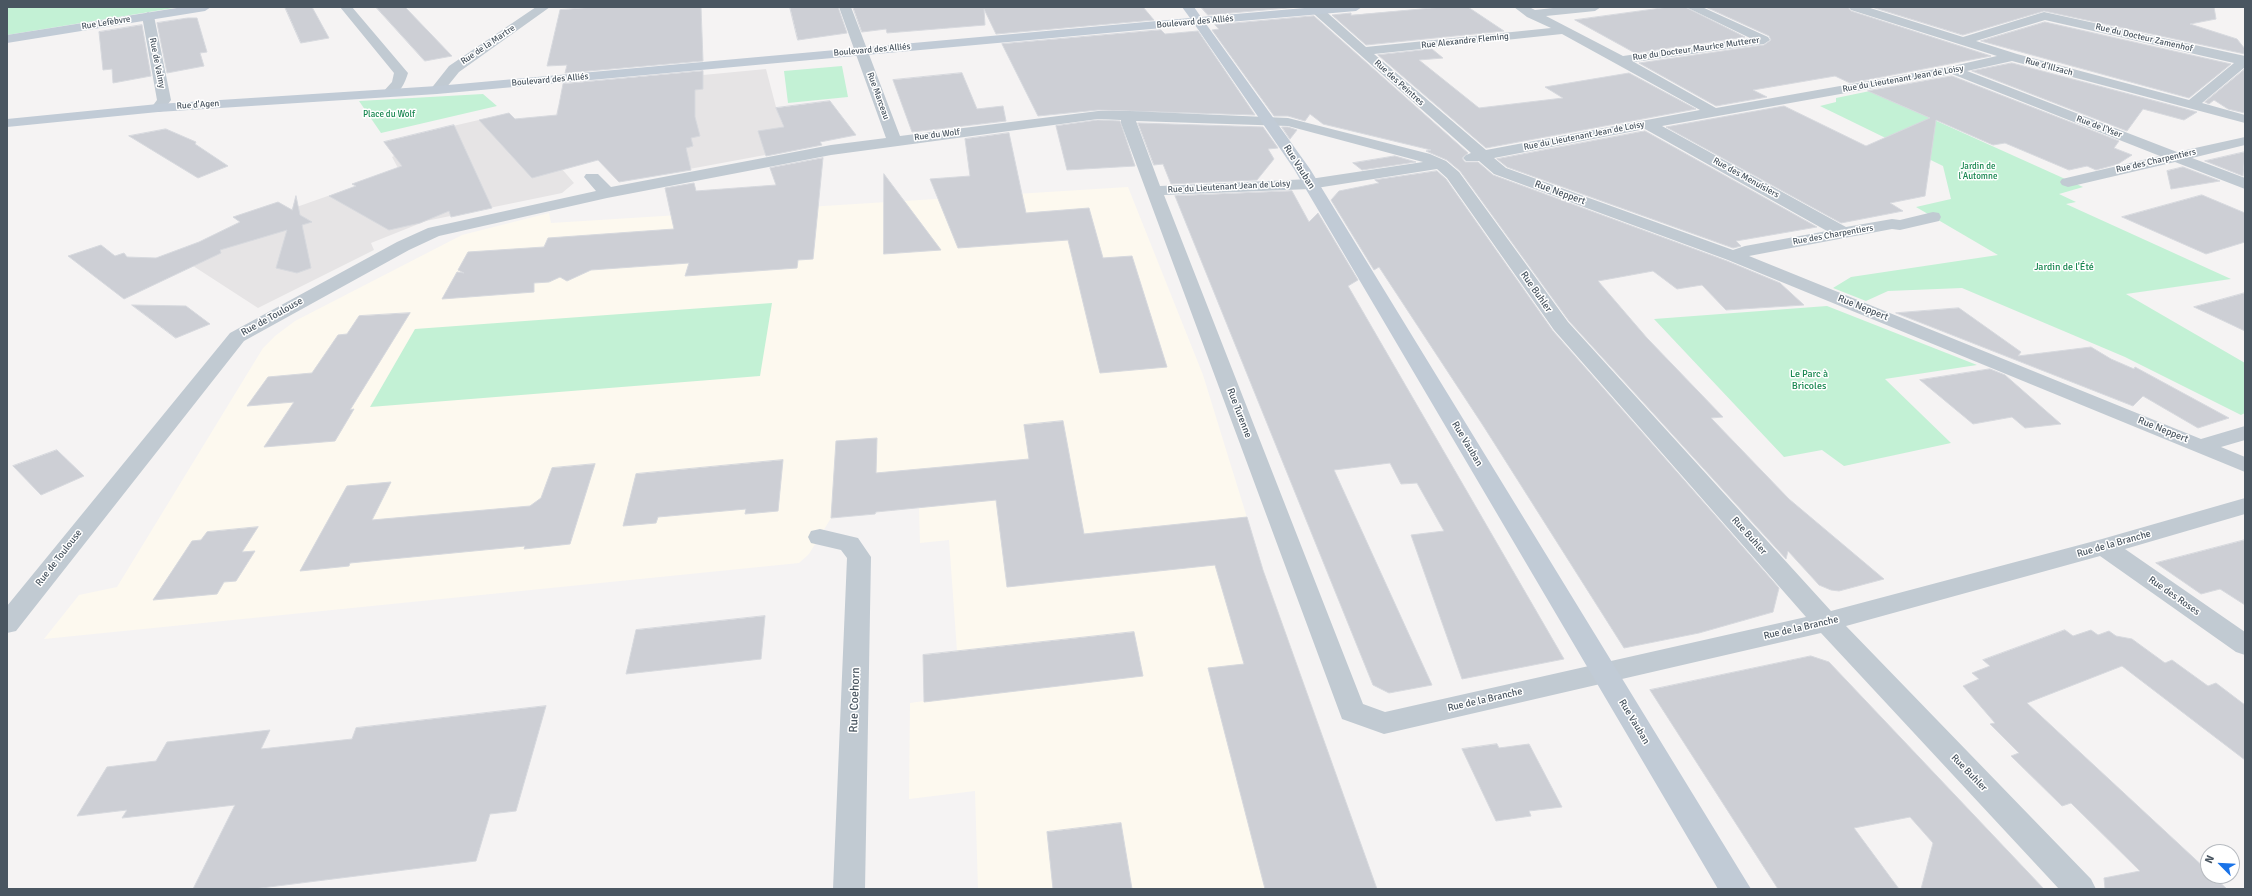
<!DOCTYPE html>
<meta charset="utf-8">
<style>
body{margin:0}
#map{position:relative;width:2252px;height:896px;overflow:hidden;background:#f5f3f3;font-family:Signika,sans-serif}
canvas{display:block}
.frame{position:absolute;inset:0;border:8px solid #4a5661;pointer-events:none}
.north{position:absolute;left:2200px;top:844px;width:40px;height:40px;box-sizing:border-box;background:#fff;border:1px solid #b7bbc0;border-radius:50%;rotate:294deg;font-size:11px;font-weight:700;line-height:16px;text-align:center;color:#4a5661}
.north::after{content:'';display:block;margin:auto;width:14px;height:18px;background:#1a73e8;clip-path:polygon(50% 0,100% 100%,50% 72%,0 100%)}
</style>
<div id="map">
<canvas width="2252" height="896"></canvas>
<div class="frame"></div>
<div class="north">N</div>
</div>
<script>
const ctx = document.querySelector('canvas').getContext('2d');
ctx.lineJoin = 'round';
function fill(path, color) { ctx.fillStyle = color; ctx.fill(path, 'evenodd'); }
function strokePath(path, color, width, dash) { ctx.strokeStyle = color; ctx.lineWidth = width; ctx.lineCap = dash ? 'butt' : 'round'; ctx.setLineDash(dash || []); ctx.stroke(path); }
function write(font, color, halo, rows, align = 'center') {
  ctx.font = font + ' Signika,sans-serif'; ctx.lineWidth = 3; ctx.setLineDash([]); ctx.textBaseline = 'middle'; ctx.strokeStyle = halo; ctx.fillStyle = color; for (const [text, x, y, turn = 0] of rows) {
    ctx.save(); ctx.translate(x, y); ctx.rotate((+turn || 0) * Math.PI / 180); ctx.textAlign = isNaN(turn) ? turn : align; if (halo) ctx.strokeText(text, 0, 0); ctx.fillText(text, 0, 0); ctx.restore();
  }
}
const commercial = new Path2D(`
 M1128 187 1203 375 1261 563 1377 889H978L975 791 909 799 910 703 924 701 923 655 957 651 949 540 920 543 919 507 831 518 809 554 799 563 44 639 79 595 117 587 263 348 275 336 295 321 462 235 549 213 551 223Z`);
const education = new Path2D(`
 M766 69 776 107 792 150 619 182 556 115 558 107 573 105 577 87Z
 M509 113 521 126 524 125 574 183 562 193 426 221 371 243 374 250 258 308 187 262 202 257 187 247 246 225 233 217 278 202 291 209 356 186 352 184 398 168 392 157 394 156 384 142Z`);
const green = new Path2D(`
 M7 7H180L7 35Z
 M842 66 848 97 788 103 784 71Z
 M1870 91 2083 187 2059 194 2076 202 2066 204 2231 279 2126 294 2245 363V413L2241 415 2125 357 1962 288 1888 291 1866 301 1833 288 1851 277 1998 255 1916 207 1951 199 1943 166 1820 106 1836 102V98Z
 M483 94 497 106 381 133 359 101Z
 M772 303 760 376 370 407 415 329Z
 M1827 306 1977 365 1885 379 1951 443 1844 466 1822 450 1784 457 1654 319Z`);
const building = new Path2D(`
 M285 7H312L329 38 301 43Z
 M376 7H405L452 56 425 61Z
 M595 7H701L703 61 565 73 567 65 547 66 560 10Z
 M790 7H838L847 33 798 40Z
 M853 7H1143L1154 20 996 34 984 9 985 25 887 33 886 29 862 32Z
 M1201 7H1299L1208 15Z
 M1443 7H1468L1504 31 1366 45 1332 15 1351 13V15Z
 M1669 7H1685L1745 37 1635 53 1575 20Z
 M1706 7H1848L1851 11 1991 56 1850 83 1835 76 1753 90 1767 97 1716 106 1639 63 1764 45 1771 40 1769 36Z
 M1872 7H2214L2216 19 2190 24 2237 39 2245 49V54L2044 11 1963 35Z
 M1314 16 1468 153 1462 158 1465 162H1478L1493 175 1727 261 1780 283 1804 305 1726 310 1702 285 1677 289 1653 271 1598 281 1647 338 1723 417 1711 418 1789 499 1884 579 1839 591 1831 590 1819 585 1788 551 1786 559 1569 321 1460 171 1447 160 1426 151 1431 150 1323 124 1310 114 1305 121 1288 116H1274L1212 30 1219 29 1215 25Z
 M188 18H197L207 52 200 53 204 66 167 73 157 23Z
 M2045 22 2231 64 2189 98 1981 41Z
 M142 25 151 76 113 83 112 69 103 70 99 32Z
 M1161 30 1165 34 1198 31 1255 115 1098 110 1038 116 1002 44Z
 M1432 49 1443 58 1419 60 1479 108 1563 98 1545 87 1629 73 1696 109 1486 148 1378 55Z
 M2012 63 2197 112 2184 120 2143 109 2127 131 1972 71Z
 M2245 69V113L2228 109 2214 100 2209 104 2205 102Z
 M703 71V89L695 90V117L700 136 691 138 693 146 686 148 691 170 619 182 598 160 532 178 479 120 509 113 515 119 557 115 563 84Z
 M962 73 977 109 1003 106 1006 121 912 132 893 80Z
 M1952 76 2119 141 2114 148 2132 155 2118 164 2096 170 2087 166 2069 170 2005 143 1993 145 1936 120 1925 196 1890 203 1903 211 1841 223 1666 127 1784 106 1866 146 1930 118 1868 91Z
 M830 101 856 135 820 142 822 145 766 156 758 131 784 127 776 108Z
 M1098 120 1120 121 1135 166 1067 170 1056 126Z
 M1138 123 1263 127 1278 148 1268 149 1274 159 1257 180 1171 184 1163 164 1154 165Z
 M454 125 492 208 451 217 449 211 420 223 389 230 329 196 356 186 352 184 402 166 384 142Z
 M1282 127H1288L1297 130 1290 139Z
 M166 129 196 142 195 144 228 166 198 178 129 136Z
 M1645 131 1817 227 1736 241 1741 246 1733 248 1507 167 1497 159Z
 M1009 133 1026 213 1089 208 1103 258 1132 256 1167 367 1100 373 1068 240 958 248 930 179 970 176 965 139Z
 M2245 152 2243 176 2205 161Z
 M1395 156 1416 162 1362 170 1353 163Z
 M823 158 813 259 798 260 797 268 685 276 689 263 591 270 567 281 560 277 549 282 534 283V292L442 299 457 272 464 273 458 270 468 252 544 247 548 238 674 229 665 188 694 183 696 191 776 185 770 168Z
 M2183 167 2220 181 2171 189 2167 171Z
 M1437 171 1446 179 1553 331 1779 588 1773 612 1699 633 1624 648 1484 427 1379 267 1374 270 1331 200 1339 191 1379 183 1375 180Z
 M884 174 941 250 884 254Z
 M1292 191 1309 222 1318 213 1358 280 1348 286 1564 659 1462 679 1411 535 1444 531 1417 483 1401 484 1390 463 1334 470 1432 685 1389 693 1373 685 1175 196Z
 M2202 195 2245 213V242L2206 254 2122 217Z
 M296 196 300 215 312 222 302 225 311 268 297 273 276 268 287 230 220 250 221 253 124 299 68 256 101 245 115 256 124 253 127 257 156 258 199 242 240 222 233 217 278 202 292 210Z
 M2245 293V331L2194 307Z
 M132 305 186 306 210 324 176 338Z
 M1959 308 2021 352 2018 356 2091 347 2111 359 2134 369 2135 367 2229 418 2198 428 2143 396 2133 406 1896 313Z
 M410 313 350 410 354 409 335 441 264 447 294 402 247 406 268 377 312 373 338 335 347 334 359 316Z
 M1990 369 2005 375 2061 424 2025 428 2012 417 1973 424 1920 380Z
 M1063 421 1084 534 1247 517 1263 570 1377 889H1265L1208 668 1244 664 1215 565 1007 587 996 500 876 512 875 514 831 518 836 441 877 438 876 473 1029 459 1024 425Z
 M57 450 84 476 41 495 13 466Z
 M783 460 778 511 745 514 746 509 658 517 656 523 623 526 636 474Z
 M595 464 570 544 524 549 525 546 350 563 349 566 300 571 347 486 391 482 372 520 530 506 541 498 552 468Z
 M258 527 242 552 255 551 236 581 224 582 217 594 153 600 192 541 201 540 207 532Z
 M2245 540V605L2220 589 2201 594 2156 563Z
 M765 616 761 659 626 674 636 630Z
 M2065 630 2073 636 2091 630 2098 635 2109 631 2116 636 2132 639 2165 663 2172 660 2208 686 2216 683 2245 705V760L2122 666 2027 703 2208 871V876H2213L2227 889H2105L2104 878 2140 871 2071 803 2062 806 2011 756 2019 753 1990 724 1995 723 1963 686 1979 679 1972 673 1990 666 1983 660Z
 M1134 632 1143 676 924 702 923 655Z
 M1811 656 1829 662 2044 889H1921L1933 843 1910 817 1854 828 1899 889H1778L1650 690Z
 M546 706 516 811 490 814 476 861 253 889H193L235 805 122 818 127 810 77 816 107 767 156 761 167 742 270 730 261 749 352 739 356 728Z
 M1497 744 1499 748 1529 744 1562 807 1529 811 1531 816 1496 821 1462 749Z
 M1121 823 1132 889H1053L1047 832Z`);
const street = new Path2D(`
 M340 7H352L408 73C405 83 400 94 389 97L382 93 392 82 394 73Z
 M536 7H550L459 72 442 93H432L430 90 449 66Z
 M839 7H851L900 136 1098 111H1130L1288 118 1430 154 1446 161 1459 172 1568 322 1831 611 2102 539 2245 498V514L2125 549 2245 632V655L2236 652 2100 556 1846 626 2091 879 2096 889H2059L1821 633 1384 734 1342 719 1121 123V120L1098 119 831 155 607 198 439 236 409 250 244 341 16 631 7 633V606L230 333 397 242 428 228 596 191 584 177 586 174H598L611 187 831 145 886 138ZM1136 121 1288 126 1423 162 1310 179 1160 186ZM1437 169 1447 178 1554 330 1806 617 1385 712 1363 704 1164 195 1310 189Z
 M1318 7 1322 8 1366 47 1551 28 1527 17 1514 7H1529L1535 10 1562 7H1601L1595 11 1546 16 1623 56 1750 38 1686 7H1702L1768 37 1770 40 1764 44 1634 62 1716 108 1953 66 1997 56 1851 10 1849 7H1867L1963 37 2044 12 2245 56V67L2202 103 2245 115V123L2012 61 1967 71 2177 152 2245 137V145L2192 158 2245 178V189L2175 162 2068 187 2062 185 2060 182 2062 179 2160 156 1952 74 1662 126 1846 227 1892 219 1900 220 1933 212 1939 213 1941 217 1939 221 1900 230 1892 229 1749 256 2201 439 2245 426V440L2221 447 2245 457V472L1728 260 1494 174 1479 161H1466L1463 158 1466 155 1471 153 1314 14 1312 11 1314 8ZM2045 20 2234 63 2189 100 2017 54 1976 41ZM1562 34 1700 110 1486 150 1374 54ZM1645 129 1827 231 1745 246 1733 250 1506 168 1494 158Z
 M148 12 154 16 171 100 163 111 158 112 151 108 157 100 142 16Z
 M820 529 858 538 871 557 865 889H833L847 558 841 550 811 543 808 537 811 531Z`);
const secondary = new Path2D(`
 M183 7H211L205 11 7 43V35Z
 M1182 7H1194L1201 17 1316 7H1362L1356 11 1206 24 1310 169 1751 889H1718L1294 169 1195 25 437 94 158 112 7 127V119L158 104 437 86 1190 18Z`);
const farStreetnames = [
 ["Boulevard des Alliés",1195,22,-5],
 ["Rue Lefèbvre",106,23,-9],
 ["Rue du Docteur Zamenhof",2144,38,13],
 ["Rue Alexandre Fleming",1465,41,-6],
 ["Rue de la Martre",488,45,-34],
 ["Rue du Docteur Maurice Mutterer",1696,49,-8],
 ["Boulevard des Alliés",872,50,-5],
 ["Rue de Valmy",157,63,79],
 ["Rue d'Illzach",2049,67,15],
 ["Rue du Lieutenant Jean de Loisy",1903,79,-10],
 ["Boulevard des Alliés",550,80,-5],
 ["Rue des Peintres",1399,83,42],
 ["Rue Marceau",878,96,70],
 ["Rue d'Agen",198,105,-4],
 ["Rue de l'Yser",2099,127,21],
 ["Rue du Wolf",937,135,-7],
 ["Rue du Lieutenant Jean de Loisy",1584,136,-11],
 ["Rue des Charpentiers",2156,161,-13],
 ["Rue des Menuisiers",1746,178,29],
 ["Rue du Lieutenant Jean de Loisy",1229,187,-3],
 ["Rue des Charpentiers",1833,235,-10]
];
const farParknames = [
 ["Place du Wolf",389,115],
 ["Jardin de",1978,167],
 ["l'Automne",1978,177]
];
const streetNames = [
 ["Rue Vauban",1299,167,58],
 ["Rue Neppert",1560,193,20],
 ["Rue Buhler",1536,292,55],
 ["Rue Neppert",1863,308,22],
 ["Rue de Toulouse",272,317,-29],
 ["Rue Turenne",1239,413,69],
 ["Rue Neppert",2163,430,22],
 ["Rue Vauban",1467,444,59],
 ["Rue Buhler",1749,536,48],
 ["Rue de la Branche",2114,544,-16],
 ["Rue de Toulouse",59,558,-52],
 ["Rue des Roses",2174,596,35],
 ["Rue de la Branche",1801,628,-13],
 ["Rue de la Branche",1485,700,-13],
 ["Rue Vauban",1634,722,59],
 ["Rue Buhler",1969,773,46]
];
const parkNames = [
 ["Jardin de l'Été",2064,267],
 ["Le Parc à",1809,374],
 ["Bricoles",1809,386]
];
const nearStreetnames = [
 ["Rue Coehorn",855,700,-88]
];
fill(commercial, '#fdf9ef');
fill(education, '#e6e4e5');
fill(green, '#c3f1d5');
fill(building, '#cdcfd5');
strokePath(building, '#d7d9de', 1);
fill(street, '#c1cad2');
fill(secondary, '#c1cbd6');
write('9px', '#4a5661', '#fff', farStreetnames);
write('9px', '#17864f', '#fff', farParknames);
write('10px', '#4a5661', '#fff', streetNames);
write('10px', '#17864f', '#fff', parkNames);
write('12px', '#4a5661', '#fff', nearStreetnames);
</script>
